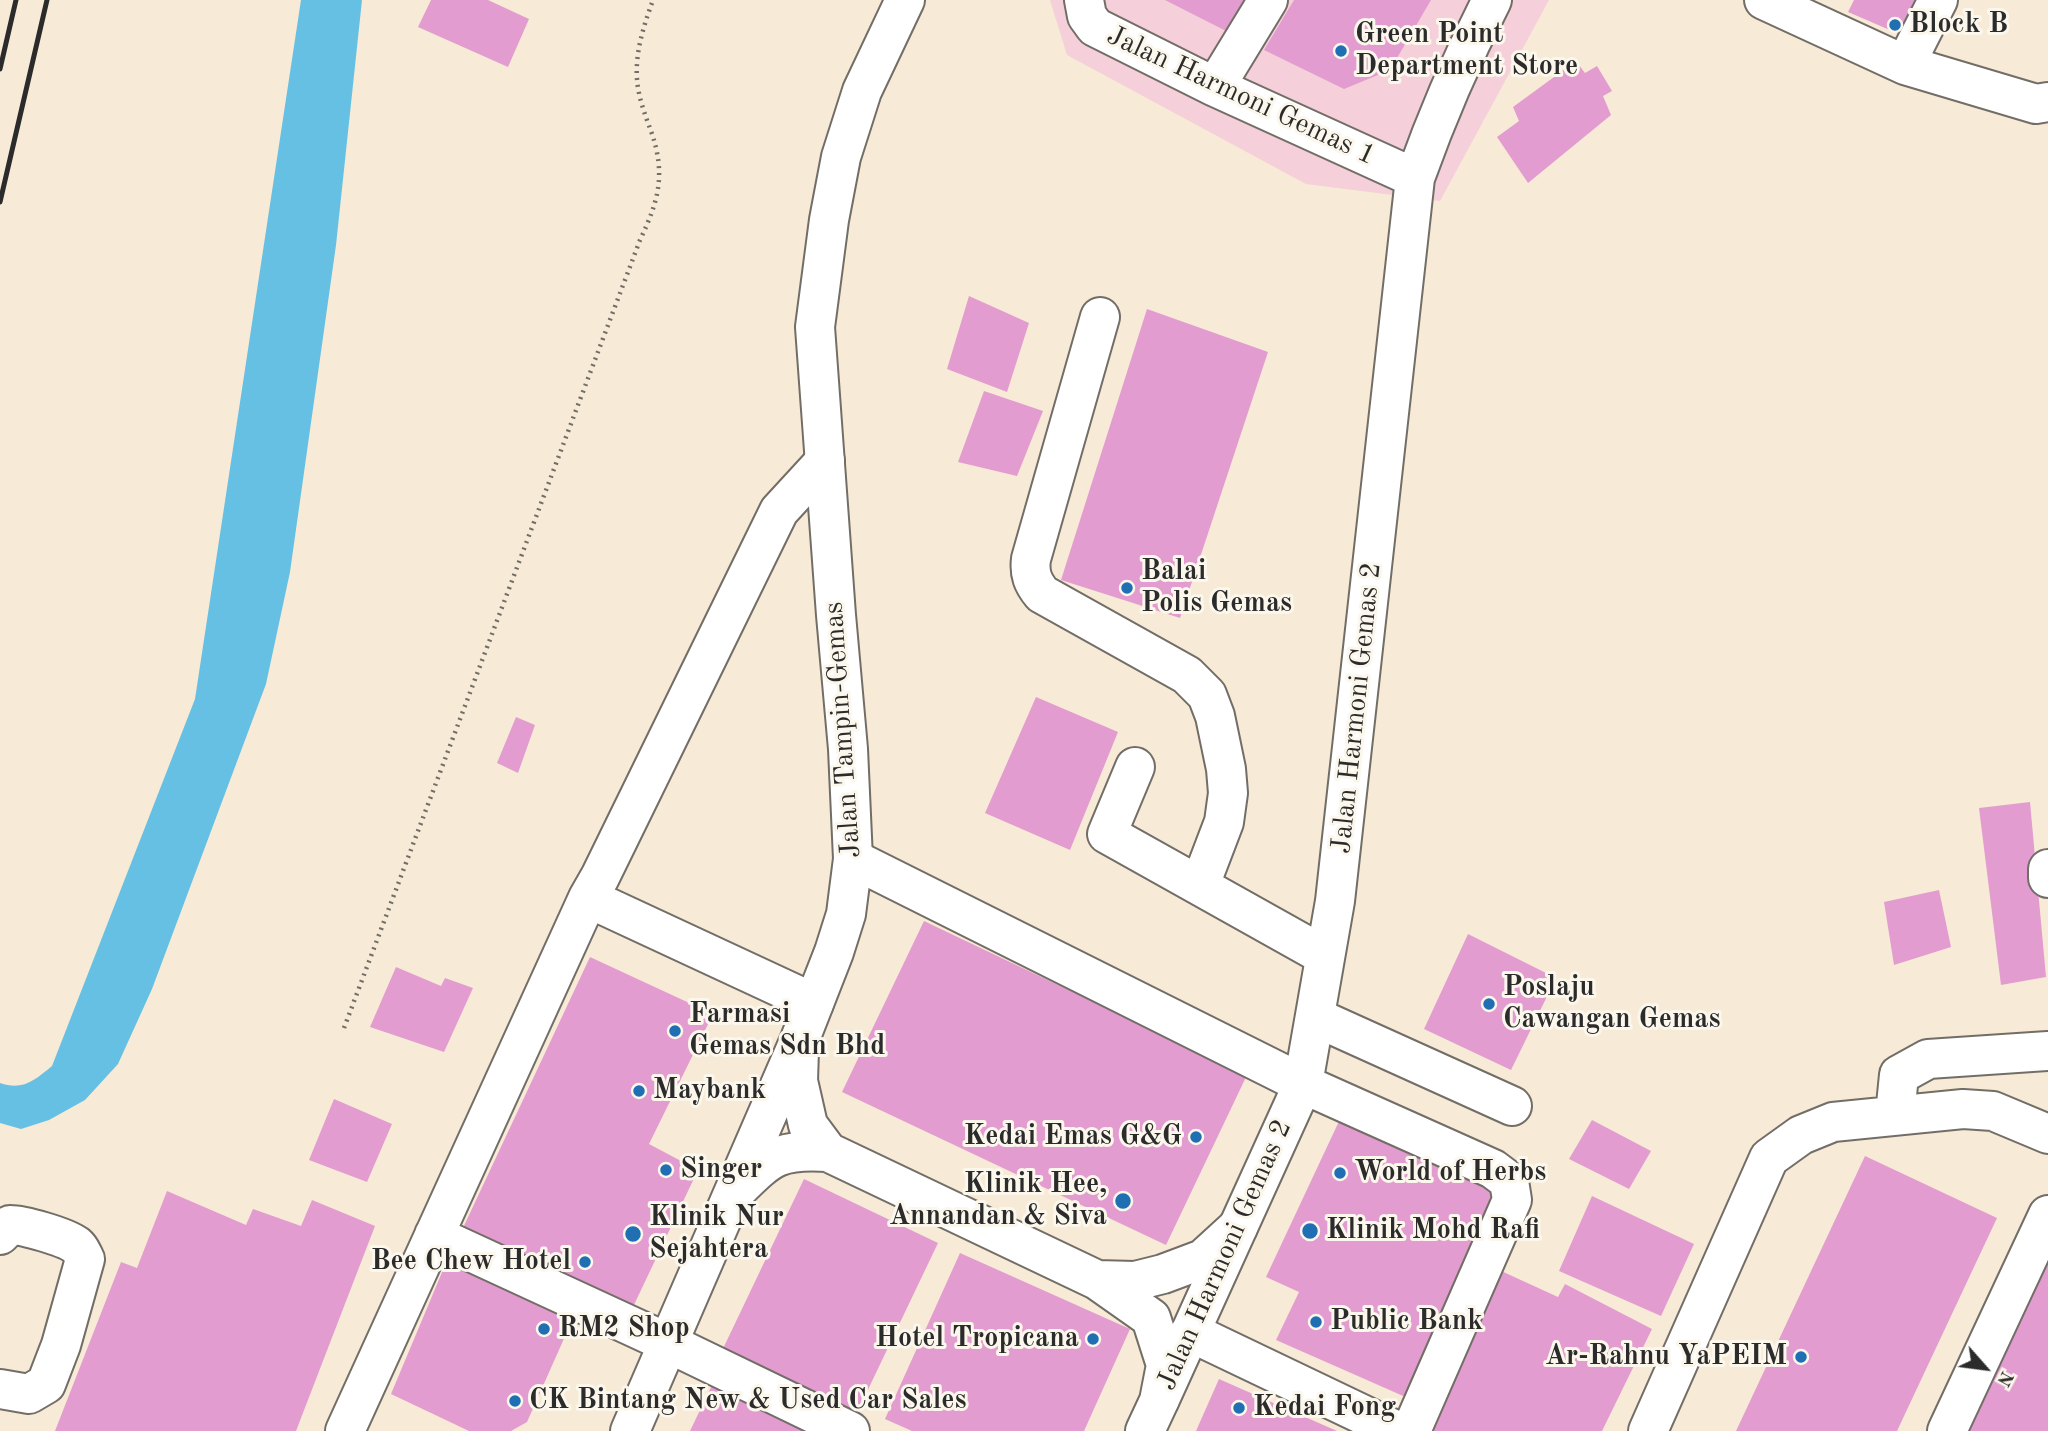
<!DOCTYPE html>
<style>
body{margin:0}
#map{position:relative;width:2048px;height:1431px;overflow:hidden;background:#f7ead6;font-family:"Old Standard TT",serif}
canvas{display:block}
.north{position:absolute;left:1950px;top:1333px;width:70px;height:70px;-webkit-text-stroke:5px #fbf7ec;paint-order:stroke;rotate:118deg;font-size:19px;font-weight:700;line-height:28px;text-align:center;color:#2b2b2b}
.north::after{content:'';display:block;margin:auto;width:24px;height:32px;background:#2b2b2b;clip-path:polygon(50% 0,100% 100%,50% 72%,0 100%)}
</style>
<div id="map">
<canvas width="2048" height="1431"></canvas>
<div class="north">N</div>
</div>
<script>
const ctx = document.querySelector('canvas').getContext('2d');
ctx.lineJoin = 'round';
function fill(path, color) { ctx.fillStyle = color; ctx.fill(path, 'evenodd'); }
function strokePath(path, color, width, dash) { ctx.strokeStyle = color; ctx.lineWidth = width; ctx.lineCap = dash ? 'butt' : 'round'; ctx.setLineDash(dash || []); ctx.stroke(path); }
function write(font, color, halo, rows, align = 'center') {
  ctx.font = font + ' "Old Standard TT",serif'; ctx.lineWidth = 6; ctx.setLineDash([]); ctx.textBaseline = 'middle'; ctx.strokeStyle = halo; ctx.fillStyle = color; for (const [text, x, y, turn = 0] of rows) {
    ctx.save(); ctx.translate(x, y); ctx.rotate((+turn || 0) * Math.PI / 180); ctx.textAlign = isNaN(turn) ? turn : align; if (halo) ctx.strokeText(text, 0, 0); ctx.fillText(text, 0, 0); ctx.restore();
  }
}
const built = new Path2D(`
 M1050 0H1549L1440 201 1306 184 1067 55Z`);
const water = new Path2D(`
 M301 0H362L336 245 290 572 266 684 152 989 118 1064 85 1100 49 1120 21 1129 0 1123V1083C23 1091 35 1080 52 1066L195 699Z`);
const building = new Path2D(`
 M431 0H488L529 19 508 67 418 27Z
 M1165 0H1250L1230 33Z
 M1294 0H1431L1390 70 1344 89 1264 50Z
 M1854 0H1924L1906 37 1848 12Z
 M1576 61 1585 73 1597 66 1612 91 1603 96 1611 115 1528 183 1497 137 1519 121 1513 107Z
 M969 296 1029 323 1007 392 947 369Z
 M1147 309 1268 352 1180 618 1061 580Z
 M984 391 1043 411 1017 476 958 462Z
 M1036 697 1118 732 1070 850 985 813Z
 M516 717 535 725 518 773 497 763Z
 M2030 802 2046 977 2001 985 1979 808Z
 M1939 890 1951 947 1894 965 1884 902Z
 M924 921 1247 1075 1166 1245 842 1092Z
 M1468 934 1556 978 1511 1070 1424 1029Z
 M590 957 713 1014 649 1144 698 1170 632 1309 462 1230Z
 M396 967 441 986 445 978 473 988 444 1052 370 1027Z
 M334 1099 392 1124 367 1182 309 1160Z
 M1341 1117 1504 1187 1410 1399 1276 1340 1299 1292 1266 1277Z
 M1592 1120 1651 1151 1629 1189 1569 1159Z
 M1865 1156 1997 1218 1897 1431H1736Z
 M804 1179 938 1243 853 1421 719 1357Z
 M167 1191 246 1225 253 1209 301 1226 312 1200 375 1226 296 1431H55L121 1262 137 1268Z
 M1592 1196 1694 1244 1661 1316 1559 1271Z
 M2048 1242V1431H1960Z
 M960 1253 1130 1329 1084 1431H912L885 1419Z
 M448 1258 574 1316 527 1422 511 1431H469L391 1394Z
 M1499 1270 1558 1297 1565 1284 1652 1329 1602 1431H1424Z
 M1219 1379 1337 1431H1196Z
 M712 1385 808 1431H690Z`);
const path = new Path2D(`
 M344 1028 640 240C659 200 666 174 651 131 645 115 638 96 637 79 635 52 644 25 653 0`);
const minor = new Path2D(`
 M1084 0 1087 16 1095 27 1215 87 1415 178
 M1764 0 1905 65 2036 104 2048 102
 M1905 65 1938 0
 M1215 87 1268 0
 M1100 317 1031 559C1029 574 1033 583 1042 594L1187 675 1207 695 1215 716 1226 769 1228 793 1224 822 1200 885
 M1135 767 1107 834 1325 956
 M853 859 1303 1084 1493 1169 1509 1181 1512 1200 1411 1431
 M2048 869V878
 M588 898 814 1003
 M1315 1017 1512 1106
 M1895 1115 1899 1075 1928 1059 2048 1051
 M0 1235 10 1225C24 1225 65 1237 76 1245 81 1249 82 1254 85 1259L61 1345 46 1384 29 1394 0 1389
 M434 1235 668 1343 850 1431
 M1190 1332 1397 1431
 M1160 1399 1303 1084 1335 901 1415 178C1437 116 1462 58 1492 0
 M345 1431 588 898 600 877 779 511 825 461
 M1648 1431 1769 1158 1801 1135 1833 1122 1963 1109 1993 1111 2048 1134
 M1947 1431 2048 1215`);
const highway = new Path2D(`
 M799 1050 798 1081 808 1125 828 1152
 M738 1189C771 1156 780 1149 828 1152L1097 1280 1151 1318 1166 1365 1159 1401 1145 1431
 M1097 1280 1135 1281 1163 1274 1203 1259 1238 1227
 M630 1431 800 1039 834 952 846 914 853 859 848 749 836 615 815 327 829 220 841 157 862 91 905 0`);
const rail = new Path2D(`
 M0 69 16 0
 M0 202 47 0`);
const markers = [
 [1895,25,7,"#1f6fb2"],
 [1341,51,7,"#1f6fb2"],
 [1127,588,7,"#1f6fb2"],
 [1489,1004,7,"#1f6fb2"],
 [675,1031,7,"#1f6fb2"],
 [639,1091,7,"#1f6fb2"],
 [1196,1137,7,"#1f6fb2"],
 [666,1170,7,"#1f6fb2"],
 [1340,1173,7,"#1f6fb2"],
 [1123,1201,9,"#1f6fb2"],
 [1310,1231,9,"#1f6fb2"],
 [633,1234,9,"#1f6fb2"],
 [585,1262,7,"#1f6fb2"],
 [1316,1322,7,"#1f6fb2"],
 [544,1329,7,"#1f6fb2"],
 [1093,1339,7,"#1f6fb2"],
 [1801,1357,7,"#1f6fb2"],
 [515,1401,7,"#1f6fb2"],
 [1239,1408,7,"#1f6fb2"]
];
const poiNames = [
 ["Block B",1909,25],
 ["Green Point",1355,35],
 ["Department Store",1355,67],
 ["Balai",1141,572],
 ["Polis Gemas",1141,604],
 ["Poslaju",1503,988],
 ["Cawangan Gemas",1503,1020],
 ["Farmasi",689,1015],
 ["Gemas Sdn Bhd",689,1047],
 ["Maybank",653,1091],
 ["Kedai Emas G&G",1182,1137,"right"],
 ["Singer",680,1170],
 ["World of Herbs",1354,1173],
 ["Klinik Hee,",1107,1185,"right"],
 ["Annandan & Siva",1107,1217,"right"],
 ["Klinik Nur",649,1218],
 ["Sejahtera",649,1250],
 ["Klinik Mohd Rafi",1326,1231],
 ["Bee Chew Hotel",571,1262,"right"],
 ["Public Bank",1330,1322],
 ["RM2 Shop",558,1329],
 ["Hotel Tropicana",1079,1339,"right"],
 ["Ar-Rahnu YaPEIM",1787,1357,"right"],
 ["CK Bintang New & Used Car Sales",529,1401],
 ["Kedai Fong",1253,1408]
];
const streetNames = [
 ["Jalan Harmoni Gemas 1",1241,96,25],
 ["Jalan Harmoni Gemas 2",1357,708,-84],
 ["Jalan Tampin-Gemas",843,730,-94],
 ["Jalan Harmoni Gemas 2",1225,1255,-66]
];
fill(built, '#f5cfd9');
fill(water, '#66c0e3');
fill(building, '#e39cd0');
strokePath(minor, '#726e67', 42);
strokePath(highway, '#726e67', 42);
strokePath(path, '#726e67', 4.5, [2, 5]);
strokePath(minor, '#fff', 38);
strokePath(highway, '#fff', 38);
strokePath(rail, '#2b2b2b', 5);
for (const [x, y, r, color] of markers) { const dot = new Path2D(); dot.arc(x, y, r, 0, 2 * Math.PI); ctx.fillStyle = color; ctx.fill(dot); strokePath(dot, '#fbf7ec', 2.5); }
write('bold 28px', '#2b2b2b', '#fbf7ec', poiNames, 'left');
write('28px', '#2b2b2b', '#fbf7ec', streetNames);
</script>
